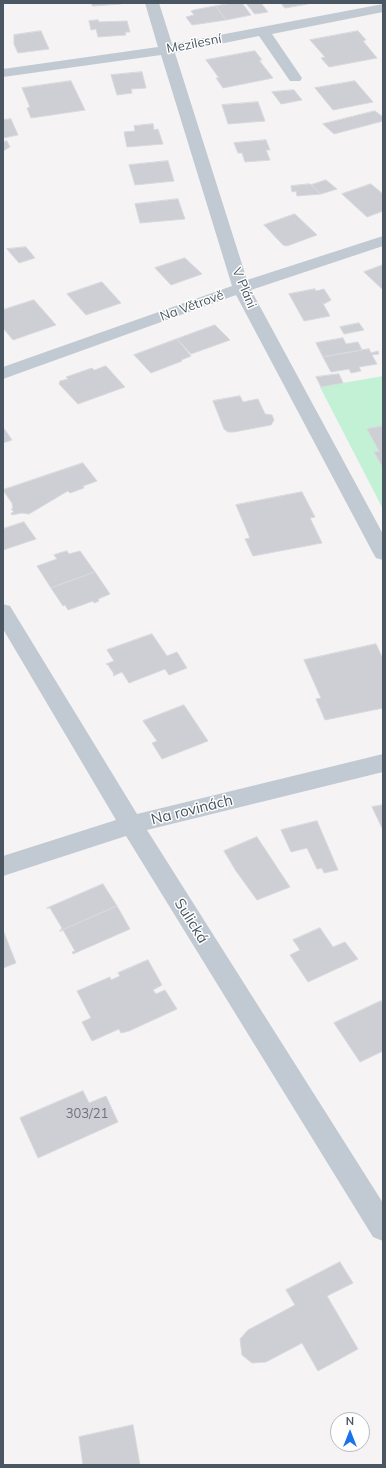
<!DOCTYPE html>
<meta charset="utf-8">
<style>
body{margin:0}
#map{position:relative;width:386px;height:1468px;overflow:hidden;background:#f5f3f3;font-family:Mulish,sans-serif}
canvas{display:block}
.frame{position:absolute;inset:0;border:4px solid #4a5661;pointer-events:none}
.north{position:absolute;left:330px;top:1412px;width:40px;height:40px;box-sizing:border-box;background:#fff;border:1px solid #b7bbc0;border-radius:50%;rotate:0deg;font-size:11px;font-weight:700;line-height:16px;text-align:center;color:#4a5661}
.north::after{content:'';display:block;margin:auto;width:14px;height:18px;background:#1a73e8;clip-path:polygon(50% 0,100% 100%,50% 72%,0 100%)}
</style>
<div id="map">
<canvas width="386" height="1468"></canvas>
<div class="frame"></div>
<div class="north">N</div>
</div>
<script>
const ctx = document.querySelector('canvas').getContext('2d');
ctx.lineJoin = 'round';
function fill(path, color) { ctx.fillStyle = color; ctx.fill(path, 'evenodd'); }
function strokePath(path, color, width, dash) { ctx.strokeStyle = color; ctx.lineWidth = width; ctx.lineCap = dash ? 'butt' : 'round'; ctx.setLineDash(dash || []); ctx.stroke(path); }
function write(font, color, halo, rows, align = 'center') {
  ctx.font = font + ' Mulish,sans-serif'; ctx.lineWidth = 3; ctx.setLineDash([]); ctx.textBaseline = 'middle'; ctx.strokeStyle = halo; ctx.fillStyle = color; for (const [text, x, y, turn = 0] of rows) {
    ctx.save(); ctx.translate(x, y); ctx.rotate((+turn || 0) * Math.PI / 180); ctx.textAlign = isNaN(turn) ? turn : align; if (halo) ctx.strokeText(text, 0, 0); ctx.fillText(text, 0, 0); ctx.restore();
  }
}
const green = new Path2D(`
 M383 376V426L367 429 379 451 374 452 383 468V509L320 387Z`);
const building = new Path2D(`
 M91 3H120L121 4 93 6Z
 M233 3H242L251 15 226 20 216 6Z
 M246 3H261L268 12 255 14Z
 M281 3H308V4L285 8Z
 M216 6 226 20 192 25 186 17 194 15 191 11 194 10Z
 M98 20 99 22 127 21 130 32H125L126 35 98 37 96 29 91 30 89 21Z
 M41 31 49 49 18 53 14 44V35Z
 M358 31 366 40 363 41 377 58 329 67 321 58 325 57 310 40Z
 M255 51 262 60H259L273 78 223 88 216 78H219L206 60Z
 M142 72 146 88 131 89 132 93 117 95 111 75Z
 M71 81 85 110 31 118 27 108 30 107 22 88Z
 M355 81 373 102 333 110 315 88Z
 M294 90 302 100 281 104 272 92Z
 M258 102 265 121 228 124 222 105Z
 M375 111 383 117V121L334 134 323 124Z
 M11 119 18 135 3 138V120Z
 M153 124 154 130 158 129 163 144 127 147 124 132 135 131 134 126Z
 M266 140 270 150H266L270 160 245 162 242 153H238L234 143Z
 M7 141 10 147 3 151V142Z
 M168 161 174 181 135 185 129 165Z
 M326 180 337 189 321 194 311 185Z
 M310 184 321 194 297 196 296 191 292 192 291 186Z
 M371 184 383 194V211L367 217 342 194Z
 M178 199 185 219 140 223 135 204Z
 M295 214 317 235 287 246 283 245 264 225Z
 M26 247 35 258 19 263 7 249Z
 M185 258 202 274 171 285 155 268Z
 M383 265V290L364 272Z
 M102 282 121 303 86 315 67 294Z
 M315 289 316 291 324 289 331 300 324 304 322 302 330 316 304 321 289 294Z
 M34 300 56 325 13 340 3 328V310Z
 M359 323 364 330 344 334 340 327Z
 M215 325 230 340 191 354 177 339Z
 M343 338 346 344 358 342 362 350 323 357 316 343Z
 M177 339 191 356 181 360 182 361 151 373 134 355Z
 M369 349 371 353 378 351 379 354 372 355 377 364 359 367 361 371 351 373 349 369 331 372 323 357Z
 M106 366 125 387 78 404 59 384 60 381 68 379 66 377 92 368 94 370Z
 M339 374 343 383 321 387 316 377Z
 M240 396 243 402 258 399 265 414 272 415 274 420 271 425 234 432H228L224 429 213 401Z
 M383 426V468L374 452 379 451 367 429Z
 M3 427 12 440 3 443Z
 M83 463 97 481 83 486 84 488 70 493 68 491 66 492 29 514 22 513 12 515 11 513 14 512 11 509H13L12 503 3 490Z
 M302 492 315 517 310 518 322 543 253 556 245 539 250 538 236 505Z
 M24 522 36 539 3 550V529Z
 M67 551 69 554 80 551 95 572 51 588 37 566 57 559 54 555Z
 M95 572 110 594 98 599 99 601 94 603 93 601 68 610 65 605 63 606 51 588Z
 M152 634 167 656 177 652 187 668 169 675 165 669 129 683 122 672 113 676 114 674 108 665 106 664 114 661 107 650Z
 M376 644 383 659V708L325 720 316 699 321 698 304 660Z
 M184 705 208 741 162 759 152 743 157 741 143 721Z
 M383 805V830L372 807Z
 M317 821 338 870 324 873 322 868 317 869 307 848 291 852 281 830Z
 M257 837 290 887 257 900 236 871 224 851Z
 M103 884 117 906 60 931 62 928 50 908H47Z
 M117 906 130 929 73 954 72 952 75 951 63 930 60 931Z
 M320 928 333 947 345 942 358 959 308 982 290 955 300 950 293 940Z
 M3 930 16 963 3 968Z
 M148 960 162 985 153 990 156 994 165 990 177 1009 129 1031 121 1033 119 1029 92 1041 82 1022 91 1018 77 991 110 977 111 980 120 976 118 973Z
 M381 1001 383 1004V1051L360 1062 334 1023Z
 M83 1091 89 1103 106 1096 118 1122 38 1158 20 1118Z
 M340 1262 353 1283 327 1296 358 1349 318 1371 302 1343 266 1362 252 1363 242 1355 240 1339 248 1330 295 1305 286 1290Z
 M133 1425 140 1465H83L79 1437Z`);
const minor = new Path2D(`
 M145 3H159L172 44 383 4V12L272 34 302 78 300 81H290L259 36 175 53 247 280 383 236V246L251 290 383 534V560L376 558 373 553 236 295 3 379V367L232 286 161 55 3 77V69L158 47Z
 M3 604 10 606 137 814 383 754V772L147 830 383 1203V1241L373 1237 126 836 3 876V856L116 820 3 629Z`);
const farStreetnames = [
 ["Mezilesní",194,44,-11],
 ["V Pláni",244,288,67],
 ["Na Větrově",192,306,-20]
];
const numberNames = [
 ["303/21",87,1114]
];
const streetNames = [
 ["Na rovinách",192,810,-14],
 ["Sulická",191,921,58]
];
fill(green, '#c3f1d5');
fill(building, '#cdcfd5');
strokePath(building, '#d7d9de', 1);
fill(minor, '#c1cad2');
write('13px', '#4a5661', '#fff', farStreetnames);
write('13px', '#6b747e', null, numberNames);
write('15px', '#4a5661', '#fff', streetNames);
</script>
